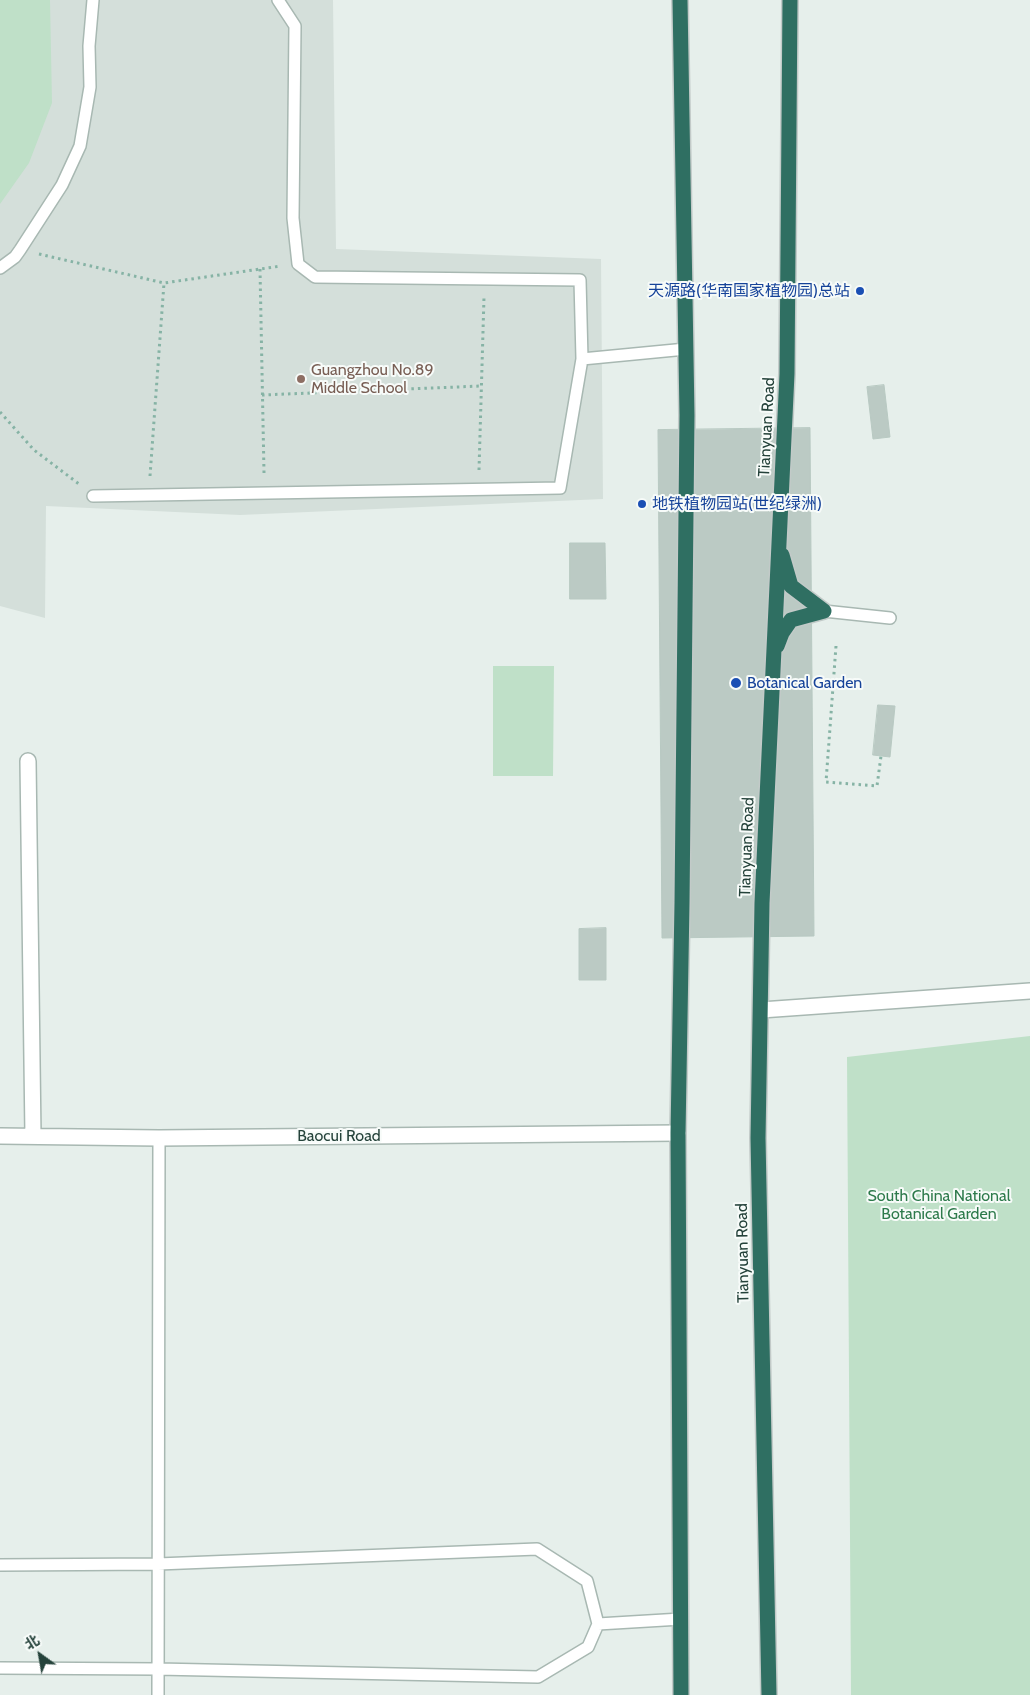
<!DOCTYPE html>
<meta charset="utf-8">
<style>
body{margin:0}
#map{position:relative;width:1030px;height:1695px;overflow:hidden;background:#e6efeb;font-family:Cabin,"Noto Sans SC",sans-serif}
canvas{display:block}
.north{position:absolute;left:15px;top:1630px;width:50px;height:50px;-webkit-text-stroke:4px #f7fbf9;paint-order:stroke;rotate:328deg;font-size:14px;font-weight:700;line-height:20px;text-align:center;color:#24423a}
.north::after{content:'';display:block;margin:auto;width:18px;height:22px;background:#24423a;clip-path:polygon(50% 0,100% 100%,50% 72%,0 100%)}
</style>
<div id="map">
<canvas width="1030" height="1695"></canvas>
<div class="north">北</div>
</div>
<script>
const ctx = document.querySelector('canvas').getContext('2d');
ctx.lineJoin = 'round';
function fill(path, color) { ctx.fillStyle = color; ctx.fill(path, 'evenodd'); }
function strokePath(path, color, width, dash) { ctx.strokeStyle = color; ctx.lineWidth = width; ctx.lineCap = dash ? 'butt' : 'round'; ctx.setLineDash(dash || []); ctx.stroke(path); }
function write(font, color, halo, rows, align = 'center') {
  ctx.font = font + ' Cabin,"Noto Sans SC",sans-serif'; ctx.lineWidth = 4; ctx.setLineDash([]); ctx.textBaseline = 'middle'; ctx.strokeStyle = halo; ctx.fillStyle = color; for (const [text, x, y, turn = 0] of rows) {
    ctx.save(); ctx.translate(x, y); ctx.rotate((+turn || 0) * Math.PI / 180); ctx.textAlign = isNaN(turn) ? turn : align; if (halo) ctx.strokeText(text, 0, 0); ctx.fillText(text, 0, 0); ctx.restore();
  }
}
const built = new Path2D(`
 M0 0H333L336 249 601 259 603 499 240 515 46 506 45 618 0 606Z`);
const green = new Path2D(`
 M0 0H50L52 103 29 163 0 204Z
 M493 666H554L553 776H493Z
 M1030 1036V1695H851L847 1057Z`);
const building = new Path2D(`
 M884 385 890 437 873 439 867 387Z
 M810 428 814 936 662 938 658 430Z
 M570 543H605L606 599H570Z
 M878 705 895 706 890 757 873 755Z
 M606 928V980H579V929Z`);
const path = new Path2D(`
 M39 254 164 283 281 266
 M260 269 264 473
 M262 395 481 386
 M0 412 34 450 79 484
 M479 470 484 297
 M150 476 164 283
 M836 646 826 782 877 786 881 756`);
const lane = new Path2D(`
 M278 0 295 26 293 218 298 264 315 277 580 280 582 359 686 349
 M0 268 15 257 20 250 62 185 80 146 90 87 89 46 93 0
 M93 496 560 488 582 359
 M824 611 890 618
 M0 1565 158 1564 537 1549 587 1581 598 1624 681 1619
 M0 1668 158 1669 538 1677 588 1647 598 1624
 M158 1695 159 1138`);
const street = new Path2D(`
 M28 761 33 1136
 M761 1010 1030 991
 M0 1136 159 1138 678 1133`);
const highway = new Path2D(`
 M680 0 687 415 682 903 678 1133 681 1695
 M782 555 791 586 824 611
 M777 646 782 633 791 620 824 611
 M769 1695 758 1138 762 903 787 374 790 0`);
const markers = [
 [860,291,5,"#1a4fb4"],
 [301,379,5,"#8d6e63"],
 [642,504,5,"#1a4fb4"],
 [736,683,6,"#1a4fb4"]
];
const transitNames = [
 ["天源路(华南国家植物园)总站",850,291,"right"],
 ["地铁植物园站(世纪绿洲)",652,504],
 ["Botanical Garden",747,683]
];
const educationNames = [
 ["Guangzhou No.89",311,370],
 ["Middle School",311,388]
];
const streetNames = [
 ["Tianyuan Road",767,427,-87],
 ["Tianyuan Road",747,847,-88],
 ["Baocui Road",339,1136],
 ["Tianyuan Road",743,1253,-91]
];
const parkNames = [
 ["South China National",939,1196],
 ["Botanical Garden",939,1214]
];
fill(built, '#d4dfda');
fill(green, '#bfe0c8');
fill(building, '#bbcac4');
strokePath(building, '#b8c9c2', 1);
strokePath(lane, '#a8b8b2', 14);
strokePath(street, '#a8b8b2', 18);
strokePath(highway, '#c2cac8', 18);
strokePath(path, '#86b3a5', 3, [2.5, 4]);
strokePath(lane, '#fff', 11);
strokePath(street, '#fff', 15);
strokePath(highway, '#2f6f62', 15);
for (const [x, y, r, color] of markers) { const dot = new Path2D(); dot.arc(x, y, r, 0, 2 * Math.PI); ctx.fillStyle = color; ctx.fill(dot); strokePath(dot, '#f7fbf9', 2); }
write('16px', '#164399', '#f7fbf9', transitNames, 'left');
write('16px', '#785e54', '#f7fbf9', educationNames, 'left');
write('16px', '#24423a', '#f7fbf9', streetNames);
write('16px', '#2d7a4b', '#f7fbf9', parkNames);
</script>
